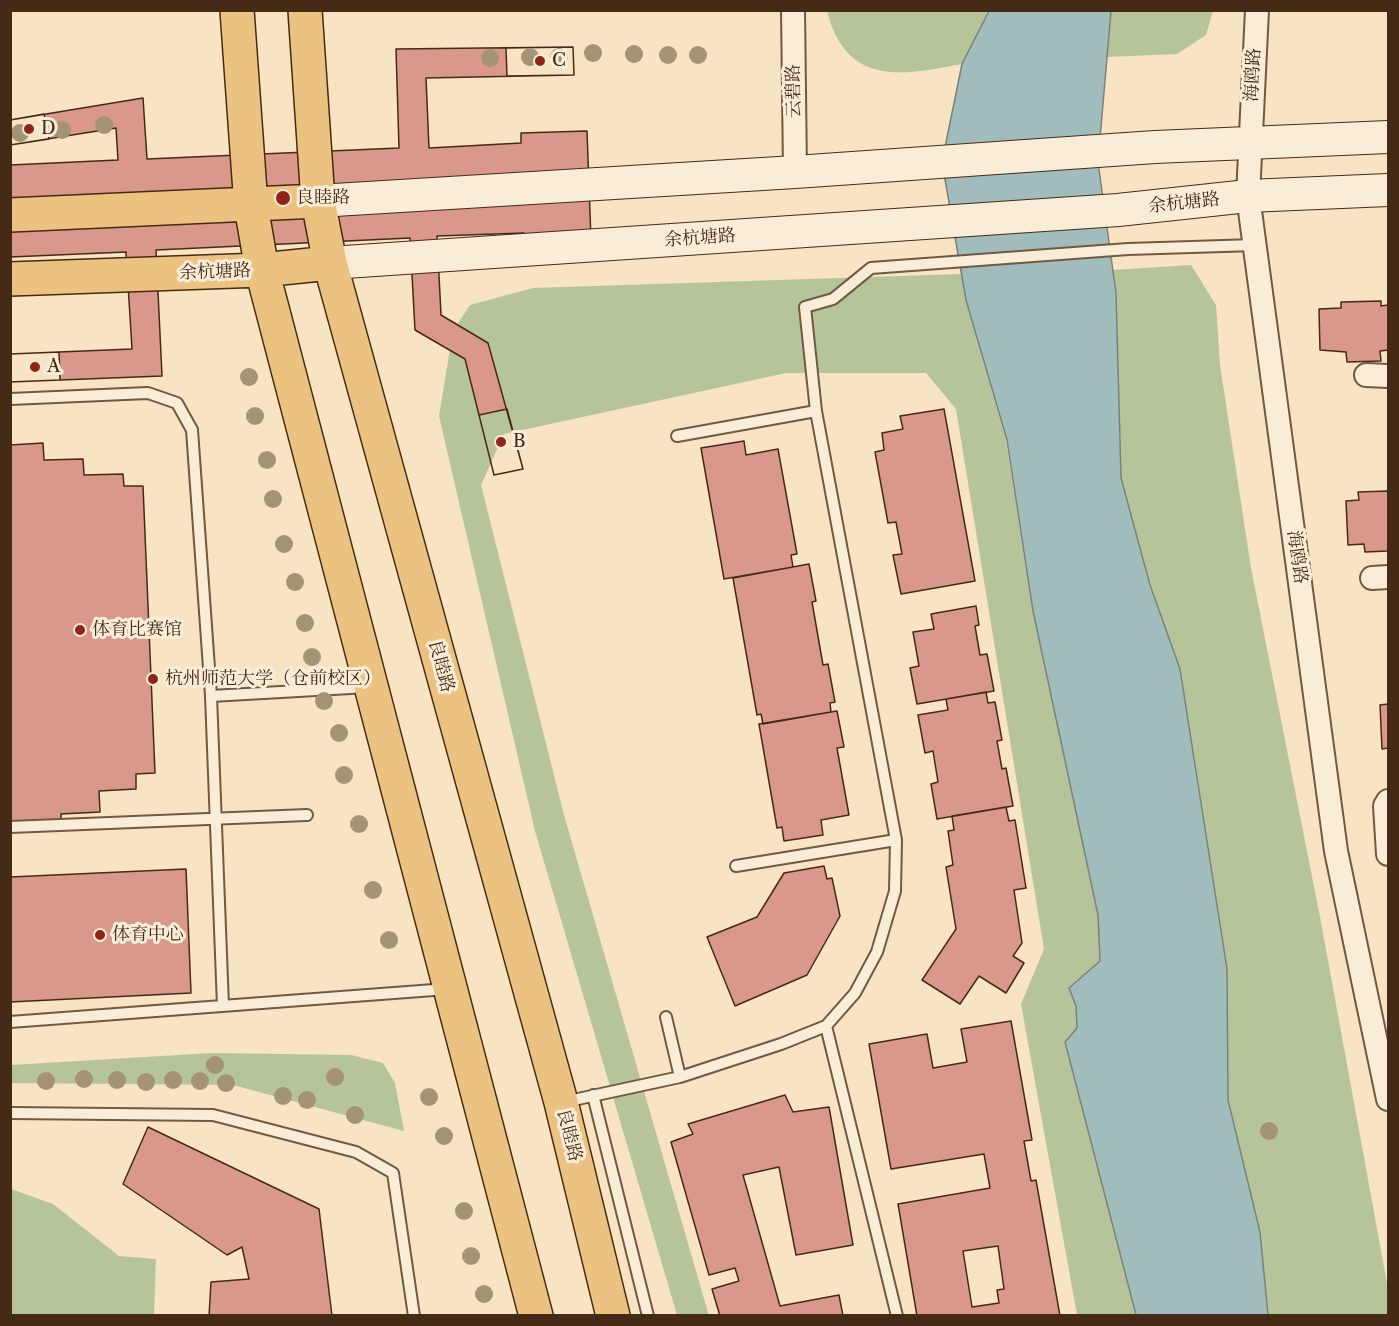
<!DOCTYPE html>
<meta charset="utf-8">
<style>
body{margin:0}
#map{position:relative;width:1399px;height:1326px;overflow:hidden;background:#f8e3c2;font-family:"Libre Caslon Text",serif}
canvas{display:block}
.frame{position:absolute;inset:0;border:12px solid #452b16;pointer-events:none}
</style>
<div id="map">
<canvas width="1399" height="1326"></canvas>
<div class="frame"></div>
</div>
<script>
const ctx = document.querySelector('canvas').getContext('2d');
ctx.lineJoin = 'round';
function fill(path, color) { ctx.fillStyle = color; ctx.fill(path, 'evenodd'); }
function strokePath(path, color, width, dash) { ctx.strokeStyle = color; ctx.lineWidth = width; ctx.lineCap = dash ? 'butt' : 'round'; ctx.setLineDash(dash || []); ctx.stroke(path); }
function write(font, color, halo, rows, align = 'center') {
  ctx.font = font + ' "Libre Caslon Text","Noto Serif SC",serif'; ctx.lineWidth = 6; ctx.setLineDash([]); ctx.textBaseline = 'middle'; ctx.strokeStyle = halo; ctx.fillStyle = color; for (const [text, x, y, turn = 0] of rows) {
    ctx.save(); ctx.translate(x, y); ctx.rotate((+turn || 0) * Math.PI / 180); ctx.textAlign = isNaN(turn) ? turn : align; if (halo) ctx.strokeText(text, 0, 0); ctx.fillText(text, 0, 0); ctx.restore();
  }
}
const green = new Path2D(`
 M827 11H989L962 64C901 76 846 86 827 11Z
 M1111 11H1213L1206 35 1177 54 1107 57Z
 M1191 265 1216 305 1220 365 1251 568 1321 922 1388 1289V1315H1268L1260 1232 1228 1100 1227 969 1180 669 1150 585 1121 478 1116 293 1112 270Z
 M962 274 966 300 1006 440 1033 611 1098 915 1100 961 1069 988 1076 1006 1077 1028 1136 1315H1077L1021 1004 1044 949 956 409 926 373H786L504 434 481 485 564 815 709 1316 677 1315 535 831 439 416 453 331 470 305 533 288Z
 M212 1053 351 1055 383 1063 395 1083 404 1131 233 1085 11 1083V1065Z
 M11 1189 53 1204 119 1256 156 1259 154 1315H11Z`);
const water = new Path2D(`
 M989 11H1111L1098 162 1116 293 1121 478 1150 585 1180 669 1227 969 1228 1100 1260 1232 1268 1315H1136L1065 1042 1077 1028 1076 1006 1069 988 1100 961 1098 915 1033 611 1007 440 966 300 942 162 962 64Z`);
const building = new Path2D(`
 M573 47 574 75 426 78 429 148 521 143V133L587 131 591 240 524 242V233L437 236 441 315 488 343 523 469 494 475 465 359 415 330 410 238 156 250 162 376 10 382V354L132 349 126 252 10 257V165L118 160 116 128 10 145V120L143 98 147 159 399 148 396 49Z
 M573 47 574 75 507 76 506 48Z
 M44 114 49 139 10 145V120Z
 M1381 301V306L1388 305V350L1380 351 1381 361 1347 362 1346 352 1320 350 1319 309 1341 308V302Z
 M59 352 60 380 10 382V354Z
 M507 409 523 469 494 475 479 415Z
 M944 409 975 581 901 594 893 555 902 554 896 522 888 523 875 452 884 450 882 433 903 429 900 416Z
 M744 441 746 455 778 449 797 554 791 555 793 567 724 579 701 448Z
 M43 443 44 460 83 459 84 475 123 474 124 486H143L155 773 136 774V789L99 791 100 812 61 814V830L10 832V445Z
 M1388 491V551L1365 552 1364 544 1348 545 1346 501 1359 500 1358 492Z
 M809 564 816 601 812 602 823 665 828 664 835 702 830 703 831 712 763 724 761 714 757 715 733 578Z
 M976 606 979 625 975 626 980 655 987 654 994 691 917 704 910 668 919 666 913 632 934 629 931 614Z
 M986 692 988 703 995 702 1002 740 997 741 1002 769 1006 768 1013 806 937 819 931 784 938 782 933 751 925 753 918 715 948 710 946 699Z
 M1388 704V748L1382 749 1380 705Z
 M837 711 844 747 837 748 849 815 821 820 823 835 784 841 782 827 777 828 759 724Z
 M1006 807 1009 821 1015 820 1026 888 1014 890 1022 943 1013 956 1024 963 1006 993 979 976 960 1004 922 980 956 929 946 867 953 865 948 831 954 830 952 816Z
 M824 866 827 879 832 878 840 916 807 975 735 1006 707 937 757 917 784 873Z
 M186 869 191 993 10 1002V877Z
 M1011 1021 1032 1140 1024 1141 1031 1181 1036 1180 1060 1316H917L898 1204 990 1188 984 1154 891 1169 869 1044 927 1034 933 1068 967 1062 961 1029ZM998 1246 1004 1289 997 1290 999 1303 972 1307 963 1251Z
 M785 1095 793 1112 829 1107 853 1245 796 1255 779 1167 743 1175 780 1306 839 1295 843 1316H720L712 1289 739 1281 735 1268 709 1275 671 1142 693 1134 688 1124Z
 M148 1127 319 1209 332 1316H209L211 1282 249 1279 242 1247 227 1255 123 1184Z`);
const service = new Path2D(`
 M10 399 148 393 177 403 192 430 211 696
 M677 436 816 411 805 307 833 299 871 268 1128 249 1255 245
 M10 827 307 815
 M736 866 896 840
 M223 1006 211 696 368 687
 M10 1022 447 989
 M826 1026 897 1316
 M680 1077 781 1044 826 1026 855 993 877 952 895 891 896 840 816 411
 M593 1095 648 1316
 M564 1102 680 1077 666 1017
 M10 1113 213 1115 356 1152 393 1173 414 1316`);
const minor = new Path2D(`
 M793 10 795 172
 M1257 10 1248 196 1336 851 1388 1099
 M1366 375 1388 376
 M1372 578 1388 577
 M1388 801 1385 806 1388 854`);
const secondary = new Path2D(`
 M318 201 795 172 1155 147 1388 137
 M330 263 1118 210 1248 196 1388 190`);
const primary = new Path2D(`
 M237 10 251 206 262 270 536 1316
 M305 10 318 201 330 263 561 1102 613 1316
 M10 215 318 201
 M10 279 262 270 330 263`);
const trees = [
 [593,53],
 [634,54],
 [668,55],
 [698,55],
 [530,57],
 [559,57],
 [490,58],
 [104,125],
 [62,130],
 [20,133],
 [249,377],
 [255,416],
 [267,460],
 [273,499],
 [284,544],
 [295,582],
 [305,623],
 [312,657],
 [324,701],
 [339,733],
 [344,775],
 [359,824],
 [373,890],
 [389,940],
 [215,1065],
 [335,1077],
 [84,1079],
 [117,1080],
 [173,1080],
 [46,1081],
 [200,1081],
 [146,1082],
 [226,1083],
 [283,1096],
 [429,1097],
 [307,1100],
 [355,1115],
 [1269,1131],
 [444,1136],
 [464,1211],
 [471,1256],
 [484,1294]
];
const markers = [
 [540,61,6,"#8f2418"],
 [29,129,6,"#8f2418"],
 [283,198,8,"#8f2418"],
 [35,367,6,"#8f2418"],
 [501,442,6,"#8f2418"],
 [80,630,6,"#8f2418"],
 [153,679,6,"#8f2418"],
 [100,935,6,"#8f2418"]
];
const poiNames = [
 ["C",552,61],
 ["D",41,129],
 ["良睦路",296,198],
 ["A",47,367],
 ["B",513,442],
 ["体育比赛馆",92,630],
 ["杭州师范大学（仓前校区）",165,679],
 ["体育中心",112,935]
];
const streetNames = [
 ["海鸥路",1253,75,-87],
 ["云碧路",794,91,-91],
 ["余杭塘路",1184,203,-6],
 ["余杭塘路",700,238,-4],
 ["余杭塘路",215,272,-2],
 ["海鸥路",1297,557,82],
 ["良睦路",441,666,75],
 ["良睦路",569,1135,76]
];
fill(green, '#b6c599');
fill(water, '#a0bcbc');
strokePath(water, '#7c827a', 1.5);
fill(building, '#da978b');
strokePath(building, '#452b16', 1.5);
strokePath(service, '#725941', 14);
strokePath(minor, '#725941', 26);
strokePath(secondary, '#452b16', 34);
strokePath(primary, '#452b16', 36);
strokePath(service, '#faedd7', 10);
strokePath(minor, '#faedd7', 22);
strokePath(secondary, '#faedd7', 32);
strokePath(primary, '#ecc281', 33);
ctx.fillStyle = '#a59376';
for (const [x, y] of trees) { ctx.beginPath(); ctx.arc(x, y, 9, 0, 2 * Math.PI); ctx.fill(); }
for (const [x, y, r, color] of markers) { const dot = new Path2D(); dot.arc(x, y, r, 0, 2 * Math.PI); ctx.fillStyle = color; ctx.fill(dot); strokePath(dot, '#faedd7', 2); }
write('18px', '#452b16', '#faedd7', poiNames, 'left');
write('18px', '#452b16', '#faedd7', streetNames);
</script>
